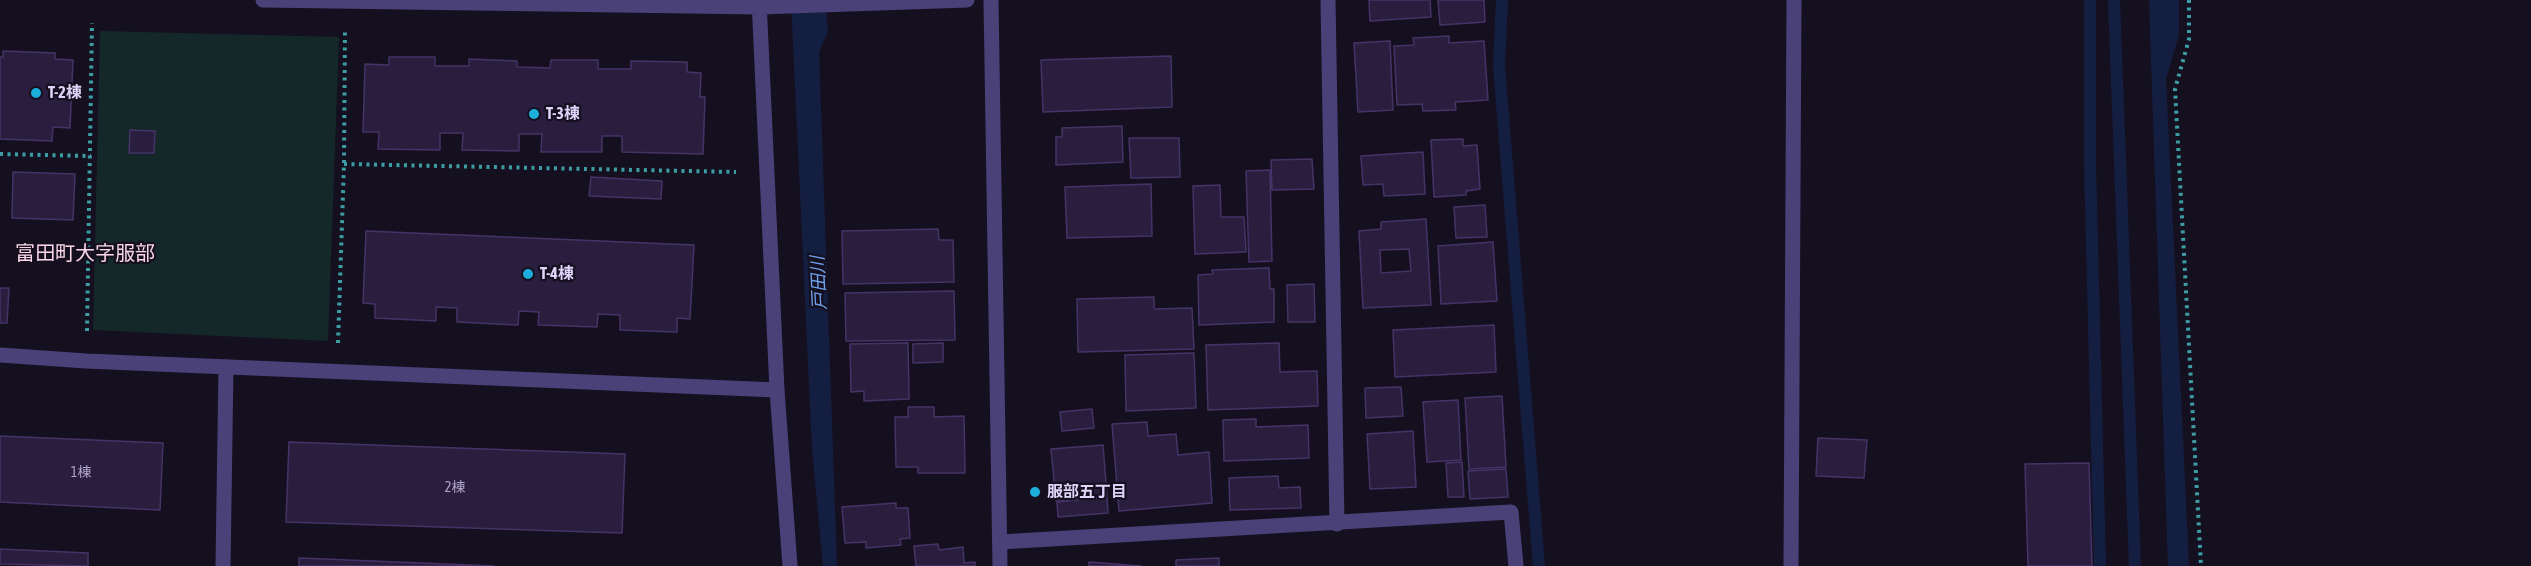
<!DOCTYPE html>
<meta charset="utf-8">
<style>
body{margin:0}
canvas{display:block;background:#151020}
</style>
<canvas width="2531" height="566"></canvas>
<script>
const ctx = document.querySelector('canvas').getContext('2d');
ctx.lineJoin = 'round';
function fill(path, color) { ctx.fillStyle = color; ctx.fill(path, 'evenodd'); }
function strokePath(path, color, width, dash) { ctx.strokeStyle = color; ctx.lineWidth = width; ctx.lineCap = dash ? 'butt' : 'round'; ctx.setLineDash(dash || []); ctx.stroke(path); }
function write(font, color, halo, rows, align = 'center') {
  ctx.font = font + ' "Asap Condensed","Noto Sans JP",sans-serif'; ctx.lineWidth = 4.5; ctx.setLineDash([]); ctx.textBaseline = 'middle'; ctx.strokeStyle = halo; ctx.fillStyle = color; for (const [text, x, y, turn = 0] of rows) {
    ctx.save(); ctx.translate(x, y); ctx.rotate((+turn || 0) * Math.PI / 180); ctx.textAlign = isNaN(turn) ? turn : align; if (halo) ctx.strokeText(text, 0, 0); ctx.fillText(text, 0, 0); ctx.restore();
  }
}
const green = new Path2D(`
 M100 31 339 37 328 341 93 330Z`);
const water = new Path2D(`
 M791 0H825L828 31 819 52 837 566H823L812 449Z
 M2149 0H2179V35L2166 79 2189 566H2168Z`);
const stream = new Path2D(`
 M1502 0 1499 66 1539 566
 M2090 0V163L2100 566
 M2114 0 2135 566`);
const building = new Path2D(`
 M1369 0H1430L1431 17 1370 21Z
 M1438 0H1484L1485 22 1440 25Z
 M1449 36V43L1484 41 1488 100 1455 102 1456 110 1423 111 1422 104 1397 105 1394 46 1414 45 1413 38Z
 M1390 41 1393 110 1358 112 1354 43Z
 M3 51 55 53V59L73 60 70 128 53 127 52 141 0 139V57H3Z
 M1171 56 1172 107 1043 112 1041 60Z
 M389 57H435V66H469V59L517 61V67L550 68 551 60H598V69H631V61L687 62V72L701 73 700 97H705L703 154 622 152V136H602V152H541L542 134H519V151L462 150 463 133H440V150L378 149 379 132H363L365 64 389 65Z
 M1122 126 1123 162 1056 165V137H1062V128Z
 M130 130 155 131 154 153H129Z
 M1129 138H1179L1180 177 1131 178Z
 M1463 139V146L1477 145 1480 189 1466 191V195L1434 197 1431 140Z
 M1423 152 1425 194 1384 196 1383 184 1363 185 1361 156Z
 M1312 159 1314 189 1272 190 1271 160Z
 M1270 170 1272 261 1249 262 1246 171Z
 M13 172 75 174 73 220 12 218Z
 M591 177 662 181 661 199 589 196Z
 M1151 184 1152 236 1067 238 1065 187Z
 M1220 185 1221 217H1244L1246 252 1195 254 1193 186Z
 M1485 205 1487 237 1456 238 1454 207Z
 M1426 219 1431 305 1363 308 1359 231 1381 229V222ZM1409 249 1411 271 1381 273 1380 250Z
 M938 229 939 240H953L954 282 843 284 842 231Z
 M366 231 694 245 690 319 677 318V332L620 330V315L598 314 597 327 538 325 539 312 519 311 518 325 457 322V308L436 307V321L375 318V304L363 303Z
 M1493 242 1497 301 1441 304 1438 246Z
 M1269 268 1270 289H1274V322L1199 325 1198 275 1213 274 1212 270Z
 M1314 284 1315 322H1288L1287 285Z
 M0 288H9L7 323H0Z
 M954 291 955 340 846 341 845 293Z
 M1154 297V309L1192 308 1194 349 1078 352 1077 299Z
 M1494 325 1496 372 1395 377 1393 330Z
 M908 343 909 399 864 401V391L851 392 850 344Z
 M943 343V362L913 363V344Z
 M1279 343 1280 372 1317 371 1318 406 1208 410 1206 345Z
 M1194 353 1196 408 1126 411 1125 355Z
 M1401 387 1403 416 1366 418 1365 388Z
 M1502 396 1506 467 1469 469 1465 398Z
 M1458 400 1461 460 1427 462 1423 402Z
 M908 407H934V417L964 416 965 473H918V467H896L895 417H908Z
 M1092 409 1094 428 1062 431 1060 412Z
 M1256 419V427L1308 425 1309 458 1224 461 1223 420Z
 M1147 422 1148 436 1176 434 1178 455 1209 452 1212 503 1119 511 1112 424Z
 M1413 431 1416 487 1370 489 1367 434Z
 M0 436 163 443 160 510 0 502Z
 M1818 438 1867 440 1864 478 1816 476Z
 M289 442 625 454 622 533 286 522Z
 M1103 445 1107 496 1056 501 1051 449Z
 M1462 462 1464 497H1448L1446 463Z
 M2089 463 2092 566H2028L2025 464Z
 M1506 469 1508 497 1470 499 1468 471Z
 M1278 476 1279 488 1300 487 1301 508 1230 510 1229 478Z
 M1107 497 1108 513 1058 517 1057 502Z
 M896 503V508H908L910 538 900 539 901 545 866 548V542L845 543 842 507Z
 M938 544 939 550 963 547 964 563 975 562V566H916L914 546Z
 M0 549 88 553V566L0 564Z
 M299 558 494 566H299Z
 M1219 558V566H1176V560Z
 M1089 562 1141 566H1089Z`);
const path = new Path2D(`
 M2189 0V39L2175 89 2201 566
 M0 154 91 156
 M344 164 736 172
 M87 331 92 23
 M338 343 344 164 345 29`);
const service = new Path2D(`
 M223 566 226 367`);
const minor = new Path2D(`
 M263 0 760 7 967 0
 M759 0 777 390 790 566
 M1328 0 1337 524
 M0 355 86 361 777 390
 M1000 542 1511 512 1516 566
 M1791 566 1794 0`);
const tertiary = new Path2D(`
 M991 0 1000 566`);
const markers = [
 [36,93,6,"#1dafdc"],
 [534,114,6,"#1dafdc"],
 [528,274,6,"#1dafdc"],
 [1035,492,6,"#1dafdc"]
];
const numberNames = [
 ["1棟",81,473],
 ["2棟",455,488]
];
const poiNames = [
 ["T-2棟",48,93],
 ["T-3棟",546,114],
 ["T-4棟",540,274],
 ["服部五丁目",1047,492]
];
const waterNames = [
 ["戸田川",819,283,-93]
];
const quarterNames = [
 ["富田町大字服部",85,254]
];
fill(green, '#142729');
fill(water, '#141e40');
strokePath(stream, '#141e40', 12);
fill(building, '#291e3e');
strokePath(building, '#453367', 1.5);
strokePath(path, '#3d9ca4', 4, [3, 4.5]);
strokePath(service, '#4a4179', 15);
strokePath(minor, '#4a4179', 15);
strokePath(tertiary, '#4a4179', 15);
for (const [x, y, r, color] of markers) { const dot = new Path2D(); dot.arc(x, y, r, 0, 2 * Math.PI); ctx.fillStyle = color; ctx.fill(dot); strokePath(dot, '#151020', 2); }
write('14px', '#b0a6ca', null, numberNames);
write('bold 16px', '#ddd4f9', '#151020', poiNames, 'left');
write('italic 18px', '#6fa1ec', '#151020', waterNames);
write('20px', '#fad6e8', '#151020', quarterNames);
</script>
